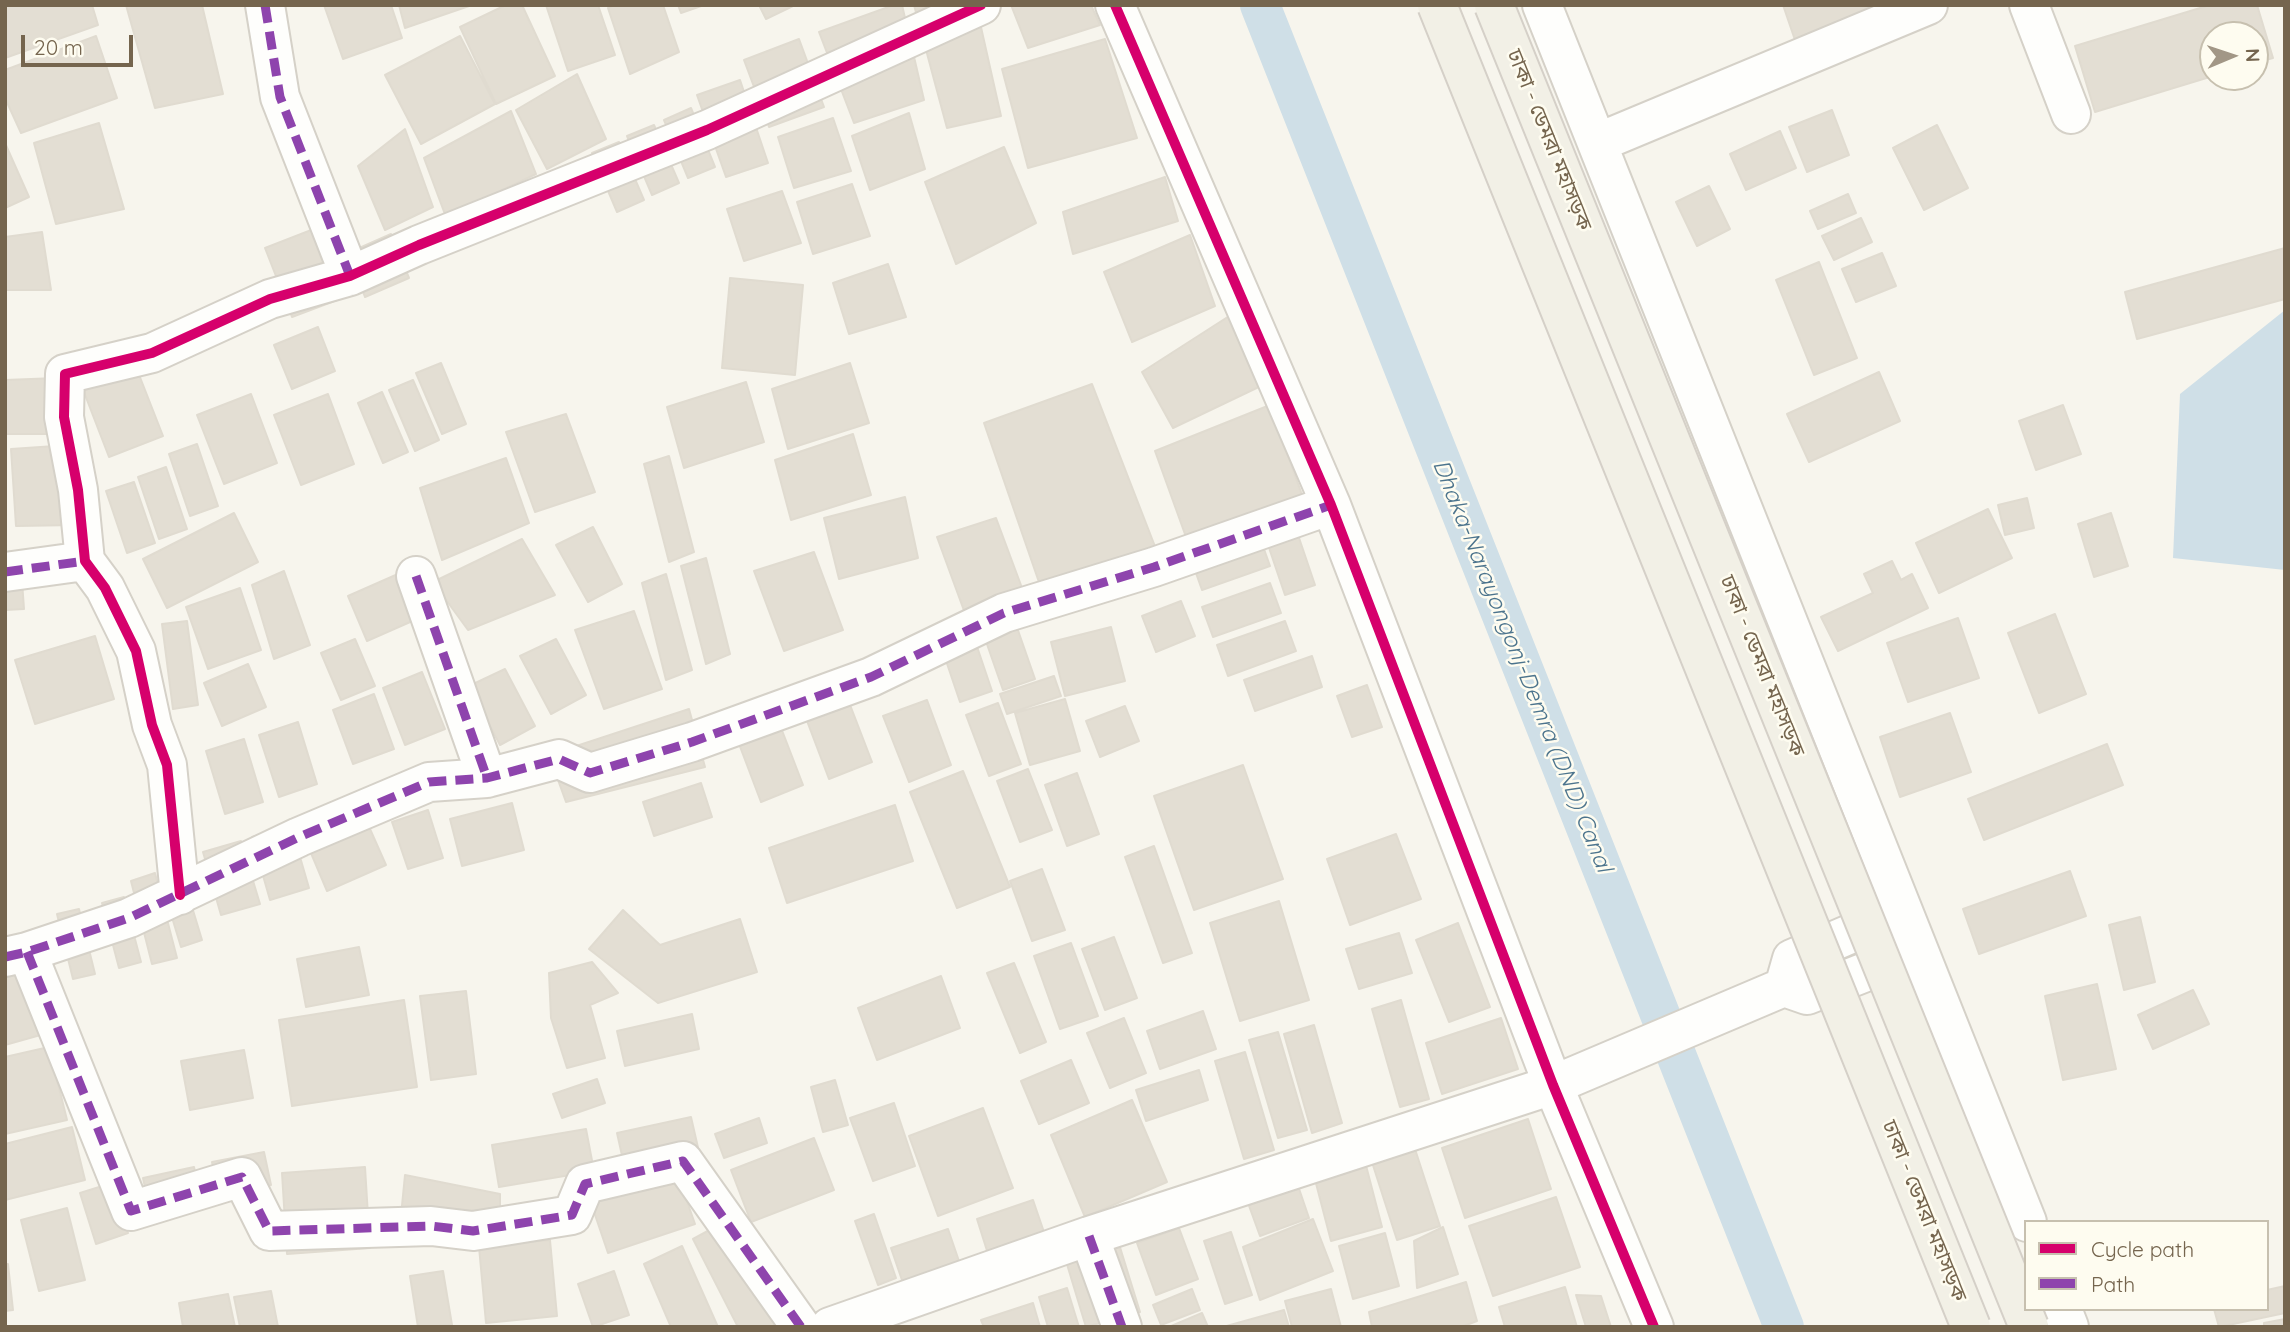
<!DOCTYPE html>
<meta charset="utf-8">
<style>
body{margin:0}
#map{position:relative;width:2290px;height:1332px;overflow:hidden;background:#f7f5ed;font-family:Quicksand,sans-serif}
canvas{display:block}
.frame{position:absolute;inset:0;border:7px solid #75654e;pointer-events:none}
.legend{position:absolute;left:2024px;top:1220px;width:245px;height:91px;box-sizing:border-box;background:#fefcf0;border:2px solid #c7c0af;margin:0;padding:9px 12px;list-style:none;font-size:21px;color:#75654e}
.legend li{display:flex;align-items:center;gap:14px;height:35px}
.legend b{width:35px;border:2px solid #c7c0af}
.north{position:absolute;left:2199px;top:21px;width:70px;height:70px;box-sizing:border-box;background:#fefcf0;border:2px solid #c7c0af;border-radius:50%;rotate:88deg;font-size:19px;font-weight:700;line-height:28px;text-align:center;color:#75654e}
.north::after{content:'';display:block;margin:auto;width:24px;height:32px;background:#a29786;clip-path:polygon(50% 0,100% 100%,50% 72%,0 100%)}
.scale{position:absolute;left:21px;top:35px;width:112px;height:32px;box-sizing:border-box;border:4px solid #75654e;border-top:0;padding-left:9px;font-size:21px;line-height:24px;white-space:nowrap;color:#75654e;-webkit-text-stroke:5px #fefcf0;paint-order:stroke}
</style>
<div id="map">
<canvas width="2290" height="1332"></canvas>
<div class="frame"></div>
<ul class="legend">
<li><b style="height:9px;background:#d6006c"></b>Cycle path</li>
<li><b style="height:9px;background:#8e44ad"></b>Path</li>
</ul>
<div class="north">N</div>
<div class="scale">20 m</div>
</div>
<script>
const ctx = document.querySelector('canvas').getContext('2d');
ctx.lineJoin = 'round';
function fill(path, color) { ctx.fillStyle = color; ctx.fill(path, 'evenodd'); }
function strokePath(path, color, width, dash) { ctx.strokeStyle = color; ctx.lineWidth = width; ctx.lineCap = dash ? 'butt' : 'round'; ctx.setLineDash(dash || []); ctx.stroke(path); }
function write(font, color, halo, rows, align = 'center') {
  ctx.font = font + ' Quicksand,"Noto Sans Bengali",sans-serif'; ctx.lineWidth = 5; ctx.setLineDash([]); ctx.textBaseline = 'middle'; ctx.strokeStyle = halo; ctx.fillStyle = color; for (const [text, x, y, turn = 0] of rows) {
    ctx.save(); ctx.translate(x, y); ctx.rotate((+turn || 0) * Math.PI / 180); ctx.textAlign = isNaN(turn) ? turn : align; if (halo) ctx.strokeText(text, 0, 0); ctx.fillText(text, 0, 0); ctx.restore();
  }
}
const water = new Path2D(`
 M2285 310V570L2173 558 2180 394Z`);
const canal = new Path2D(`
 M1260 5 1784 1327`);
const building = new Path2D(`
 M5 5H92L98 25 5 58Z
 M126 5H202L223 94 155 108Z
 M324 5H391L402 38 343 59Z
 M399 5H472L405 28Z
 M506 5H522L555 76 496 104 460 27Z
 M546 5H598L615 55 568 71Z
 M614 5H663L679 52 630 74 608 8Z
 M678 5H704L681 13Z
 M759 5H795L766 19Z
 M894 5H902L924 100 854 123 819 32Z
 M914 5H976L1001 116 947 128Z
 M1011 5H1091L1100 25 1028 48Z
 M1783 5H1875L1877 10 1795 40Z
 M2210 5H2257L2273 58 2255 63V35H2213V76L2095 112 2075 46Z
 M96 36 117 98 21 133 5 98V70Z
 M460 36 495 104 421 144 385 75Z
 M799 39 824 107 769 127 744 60Z
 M1105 39 1137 138 1028 168 1002 69Z
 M577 74 606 139 547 169 516 110Z
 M740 80 768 163 726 177 697 95Z
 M691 108 715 167 688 178 664 120Z
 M1832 110 1849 155 1807 172 1789 127Z
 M511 111 536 174 446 217 424 158Z
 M909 113 925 169 870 190 852 136Z
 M833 118 851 171 794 188 778 137Z
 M99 123 124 209 56 224 34 143Z
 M654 125 679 183 652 195 627 136Z
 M1937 125 1968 188 1924 210 1893 148Z
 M405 129 433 207 385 230 358 166Z
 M1780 131 1796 168 1746 190 1730 154Z
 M619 142 644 200 617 212 592 153Z
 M5 143 29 197 5 208Z
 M1004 147 1036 223 956 264 925 182Z
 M1165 177 1178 221 1073 254 1063 212Z
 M852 184 870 236 813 254 797 202Z
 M1709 186 1730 229 1697 246 1676 202Z
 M782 191 801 243 744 261 727 209Z
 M1848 194 1856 213 1818 229 1810 211Z
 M1861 218 1872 242 1834 260 1822 236Z
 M319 227 345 297 292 317 265 248Z
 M42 232 51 290H5V237Z
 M391 234 409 278 365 297 348 253Z
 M1190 235 1215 306 1132 342 1104 272Z
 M2285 248V299L2137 339 2125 292Z
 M1882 253 1896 286 1856 302 1842 269Z
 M1819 262 1857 358 1814 375 1776 280Z
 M888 264 906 317 849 334 833 283Z
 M730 278 803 285 795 375 722 368Z
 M1237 311 1265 384 1173 428 1142 372Z
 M318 327 335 371 292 389 274 345Z
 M441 363 466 424 442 434 416 373Z
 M850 363 869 423 788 449 772 389Z
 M136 367 163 436 109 457 82 387Z
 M1879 372 1900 421 1809 462 1787 414Z
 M57 378 58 434H5V380Z
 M413 380 439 440 415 451 389 390Z
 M746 382 764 442 684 468 667 407Z
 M1092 384 1156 549 1041 588 984 423Z
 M382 392 408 452 383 463 358 403Z
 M251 394 277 463 224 484 197 415Z
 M328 394 354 464 301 485 274 415Z
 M1270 405 1306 506 1190 548 1155 451Z
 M2063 405 2081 454 2036 470 2019 421Z
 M566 414 595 492 535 512 506 432Z
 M853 434 871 495 791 520 775 460Z
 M197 444 218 506 190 516 169 454Z
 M70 445 76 525 16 526 11 449Z
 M669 456 694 552 669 562 644 464Z
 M506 458 529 523 442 560 420 488Z
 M166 467 187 529 159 539 138 477Z
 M134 482 155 543 127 553 106 491Z
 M905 497 918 558 839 579 824 518Z
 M2027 498 2034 528 2005 535 1998 505Z
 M1988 509 2012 558 1939 593 1916 543Z
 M234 513 258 562 167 608 143 559Z
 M2111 513 2128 566 2094 577 2078 524Z
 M996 518 1025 596 966 616 937 537Z
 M1295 526 1315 585 1285 595 1265 536Z
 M593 527 622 584 588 602 556 545Z
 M1259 535 1270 566 1202 590 1191 559Z
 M522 539 555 595 468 630 433 582Z
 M814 552 843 630 784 651 754 571Z
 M20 553 24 609 5 610V555Z
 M706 558 730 654 706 664 681 566Z
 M1892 561 1901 580 1912 574 1928 608 1838 651 1821 617 1873 593 1864 574Z
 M407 570 426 615 367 641 348 596Z
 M284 571 310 645 274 659 252 585Z
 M666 574 692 670 666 680 642 583Z
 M1270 583 1281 613 1213 637 1202 607Z
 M240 588 261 650 208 669 186 607Z
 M1181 601 1195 636 1156 652 1142 616Z
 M634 611 662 689 604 709 575 630Z
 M2055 614 2086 694 2039 713 2008 633Z
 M1013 616 1035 679 1003 690 981 627Z
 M1958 618 1979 678 1908 702 1887 643Z
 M187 621 198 705 173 709 162 624Z
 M1285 621 1296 651 1228 676 1217 645Z
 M969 623 992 691 960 702 937 634Z
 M1111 627 1125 681 1065 696 1051 642Z
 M95 636 114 699 35 724 15 660Z
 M355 639 375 686 341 700 321 653Z
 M556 639 586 695 551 714 520 656Z
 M1312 656 1322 687 1255 711 1244 680Z
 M248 664 266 707 222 726 204 683Z
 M505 669 535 726 500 745 469 686Z
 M422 672 445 729 405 745 383 688Z
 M1054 676 1061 696 1007 714 1000 694Z
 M1367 685 1382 727 1352 737 1337 696Z
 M374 694 394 749 353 764 333 710Z
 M847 697 872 762 829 779 804 713Z
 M1065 699 1080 751 1030 765 1015 713Z
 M927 700 951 765 909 782 883 716Z
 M998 703 1021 764 989 776 966 715Z
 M1125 706 1139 741 1100 757 1086 721Z
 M689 709 705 767 566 802 549 755Z
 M1950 713 1971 772 1900 797 1880 737Z
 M778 720 803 785 761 802 736 736Z
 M298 722 317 784 279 797 259 735Z
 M244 739 263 802 225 814 206 751Z
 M2107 744 2123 785 1984 840 1968 799Z
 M1243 765 1283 879 1194 910 1154 796Z
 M1028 769 1052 830 1020 842 997 781Z
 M963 771 1010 887 957 908 910 792Z
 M1077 773 1099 834 1067 846 1045 785Z
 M701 783 712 817 654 836 643 802Z
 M512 803 524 850 462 866 450 819Z
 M895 805 913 861 787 903 769 848Z
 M428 810 443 858 408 869 392 822Z
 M366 820 386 865 327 891 308 846Z
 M291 826 309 888 270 900 252 837Z
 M1396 834 1421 899 1350 925 1327 859Z
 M241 841 260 904 221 915 203 852Z
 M1154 846 1192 953 1163 963 1125 857Z
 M1042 869 1065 930 1032 941 1010 881Z
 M2070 871 2086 916 1979 954 1963 909Z
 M155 873 177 958 152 964 131 881Z
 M124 897 141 962 119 968 102 903Z
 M1279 901 1309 1000 1240 1021 1210 923Z
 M192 907 202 940 181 947 171 914Z
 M79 909 95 974 73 979 57 914Z
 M623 910 660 945 740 919 757 972 658 1003 589 949Z
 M2140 917 2155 982 2124 990 2109 925Z
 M1458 923 1490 1007 1449 1022 1416 940Z
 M1399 933 1412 973 1359 989 1346 949Z
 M1114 937 1137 998 1105 1010 1082 949Z
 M1071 943 1098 1016 1060 1029 1034 956Z
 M359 947 369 995 306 1007 297 959Z
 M24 962 44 1034 5 1045V968Z
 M592 962 618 993 590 1005 605 1058 567 1068 551 1018 549 973Z
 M1014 963 1046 1042 1020 1053 987 973Z
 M941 976 960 1028 877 1060 858 1008Z
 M2097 984 2116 1069 2063 1080 2045 996Z
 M2193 990 2209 1024 2153 1049 2138 1015Z
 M466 991 476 1074 431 1080 420 996Z
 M404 1000 417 1087 292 1106 279 1020Z
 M1401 1000 1429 1099 1400 1107 1372 1009Z
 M1203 1011 1216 1049 1160 1069 1147 1031Z
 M692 1014 699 1049 625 1066 617 1031Z
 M1124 1018 1146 1073 1110 1088 1087 1033Z
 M1501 1018 1518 1069 1442 1094 1426 1043Z
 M1314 1025 1342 1123 1312 1133 1284 1034Z
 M1278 1032 1307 1130 1278 1138 1249 1040Z
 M49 1047 67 1120 5 1134V1057Z
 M244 1050 253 1098 190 1110 181 1061Z
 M1245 1052 1274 1150 1244 1159 1215 1061Z
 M1071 1060 1089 1103 1039 1124 1021 1081Z
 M1199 1070 1208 1100 1146 1121 1136 1090Z
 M597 1079 605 1103 562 1118 553 1094Z
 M835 1080 848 1125 823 1132 811 1087Z
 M1132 1100 1167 1182 1085 1217 1051 1135Z
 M894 1103 915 1166 873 1181 850 1118Z
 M983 1108 1013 1188 938 1216 909 1136Z
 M691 1117 699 1152 625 1169 617 1133Z
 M759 1118 767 1143 724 1158 715 1134Z
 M1528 1119 1551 1189 1465 1218 1442 1148Z
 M72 1127 85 1180 5 1200V1144Z
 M586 1129 594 1171 499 1187 492 1145Z
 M814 1138 834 1190 751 1222 731 1170Z
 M1414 1146 1440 1226 1397 1240 1371 1159Z
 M264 1152 271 1185 219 1196 212 1162Z
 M1363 1154 1382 1227 1331 1241 1312 1168Z
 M194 1167 201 1201 150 1211 143 1178Z
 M365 1167 370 1248 287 1254 282 1173Z
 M677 1173 695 1224 608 1253 591 1203Z
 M1294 1174 1309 1218 1260 1236 1244 1192Z
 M405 1175 500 1194V1239L398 1246Z
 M112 1183 128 1233 96 1244 80 1193Z
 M1556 1197 1580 1267 1493 1296 1469 1226Z
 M1033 1200 1046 1238 989 1257 977 1219Z
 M67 1208 85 1280 39 1291 21 1220Z
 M739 1214 792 1318 775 1327H738L693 1239Z
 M874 1214 896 1278 878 1285 855 1221Z
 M1313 1219 1333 1271 1260 1300 1243 1247Z
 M1443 1227 1458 1274 1417 1288 1414 1241Z
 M1179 1228 1198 1279 1156 1295 1137 1243Z
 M948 1229 961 1267 904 1286 891 1248Z
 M1231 1232 1252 1295 1225 1304 1204 1241Z
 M1385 1233 1399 1286 1353 1299 1339 1246Z
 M550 1240 557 1316 486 1323 479 1247Z
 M1119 1244 1140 1312 1086 1327 1066 1261Z
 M682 1246 718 1327H671L644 1264Z
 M5 1264H8L13 1310 5 1311Z
 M443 1271 452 1325 418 1327 410 1276Z
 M614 1271 629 1315 593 1327 578 1284Z
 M1466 1282 1477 1321 1461 1327H1372L1369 1312Z
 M2285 1286V1313L2219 1327 2214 1309H2267V1290Z
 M1565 1287 1577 1327H1505L1499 1307Z
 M1067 1288 1079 1327H1048L1039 1297Z
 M1192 1289 1200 1310 1161 1325 1153 1305Z
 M1331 1289 1341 1327H1292L1285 1301Z
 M271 1291 278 1327H240L234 1297Z
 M228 1294 235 1327H183L179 1303Z
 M1576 1295 1601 1296 1611 1327H1586Z
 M1033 1303 1040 1327H984L981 1320Z
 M1284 1310 1289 1327H1223Z
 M1202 1313 1208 1327H1169Z
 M2285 1319V1327H2264V1323Z`);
const minor = new Path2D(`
 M265 5 280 97 350 276
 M1115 5 1331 505 1553 1085 1654 1327
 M1542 5 2027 1222
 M2029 5 2071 114
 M1597 143 1928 5
 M5 572 85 561
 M416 576 487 778
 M180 895 167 765 152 725 136 651 105 588 85 561 78 490 64 417 65 374 152 353 270 299 350 276 419 245 707 130 981 5
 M27 952 131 1211 242 1177 269 1231 431 1226 473 1231 572 1215 585 1184 683 1161 801 1327
 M5 957 27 952 129 918 299 837 429 782 487 778 559 759 590 773 692 742 871 677 1004 613 1154 567 1331 505
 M1784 987 1792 959 1899 913
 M1089 1236 1122 1327
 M2062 1309 2069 1327
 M830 1327 1089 1236 1553 1085 1784 987 1807 995 1914 953`);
const majorBridge = new Path2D(`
 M1437 5 1971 1327
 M1494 5 2029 1327`);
const quiet = new Path2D(`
 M265 5 280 97 350 276
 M5 572 85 561
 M416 576 487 778
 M27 952 131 1211 242 1177 269 1231 431 1226 473 1231 572 1215 585 1184 683 1161 801 1327
 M5 957 27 952 129 918 299 837 429 782 487 778 559 759 590 773 692 742 871 677 1004 613 1154 567 1331 505
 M1089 1236 1122 1327`);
const cycleway = new Path2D(`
 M1115 5 1331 505 1553 1085 1654 1327
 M180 895 167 765 152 725 136 651 105 588 85 561 78 490 64 417 65 374 152 353 270 299 350 276 419 245 707 130 981 5`);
const streetNames = [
 ["ঢাকা - ডেমরা মহাসড়ক",1549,140,68],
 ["ঢাকা - ডেমরা মহাসড়ক",1762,666,68],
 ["ঢাকা - ডেমরা মহাসড়ক",1924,1211,68]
];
const waterNames = [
 ["Dhaka-Narayongonj-Demra (DND) Canal",1522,666,68]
];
fill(water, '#cfdfe7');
strokePath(canal, '#cfdfe7', 40);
fill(building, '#e3ded3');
strokePath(building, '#e0dbd0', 2);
strokePath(minor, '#d5d1c8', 42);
strokePath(minor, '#fefefc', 38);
strokePath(majorBridge, '#d5d0c8', 42, []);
strokePath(majorBridge, '#f2f0e6', 38);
strokePath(quiet, '#8e44ad', 9, [18, 9]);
strokePath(cycleway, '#d6006c', 10);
write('21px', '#75654e', '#fefcf0', streetNames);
write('italic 23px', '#4c748d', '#fefcf0', waterNames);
</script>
